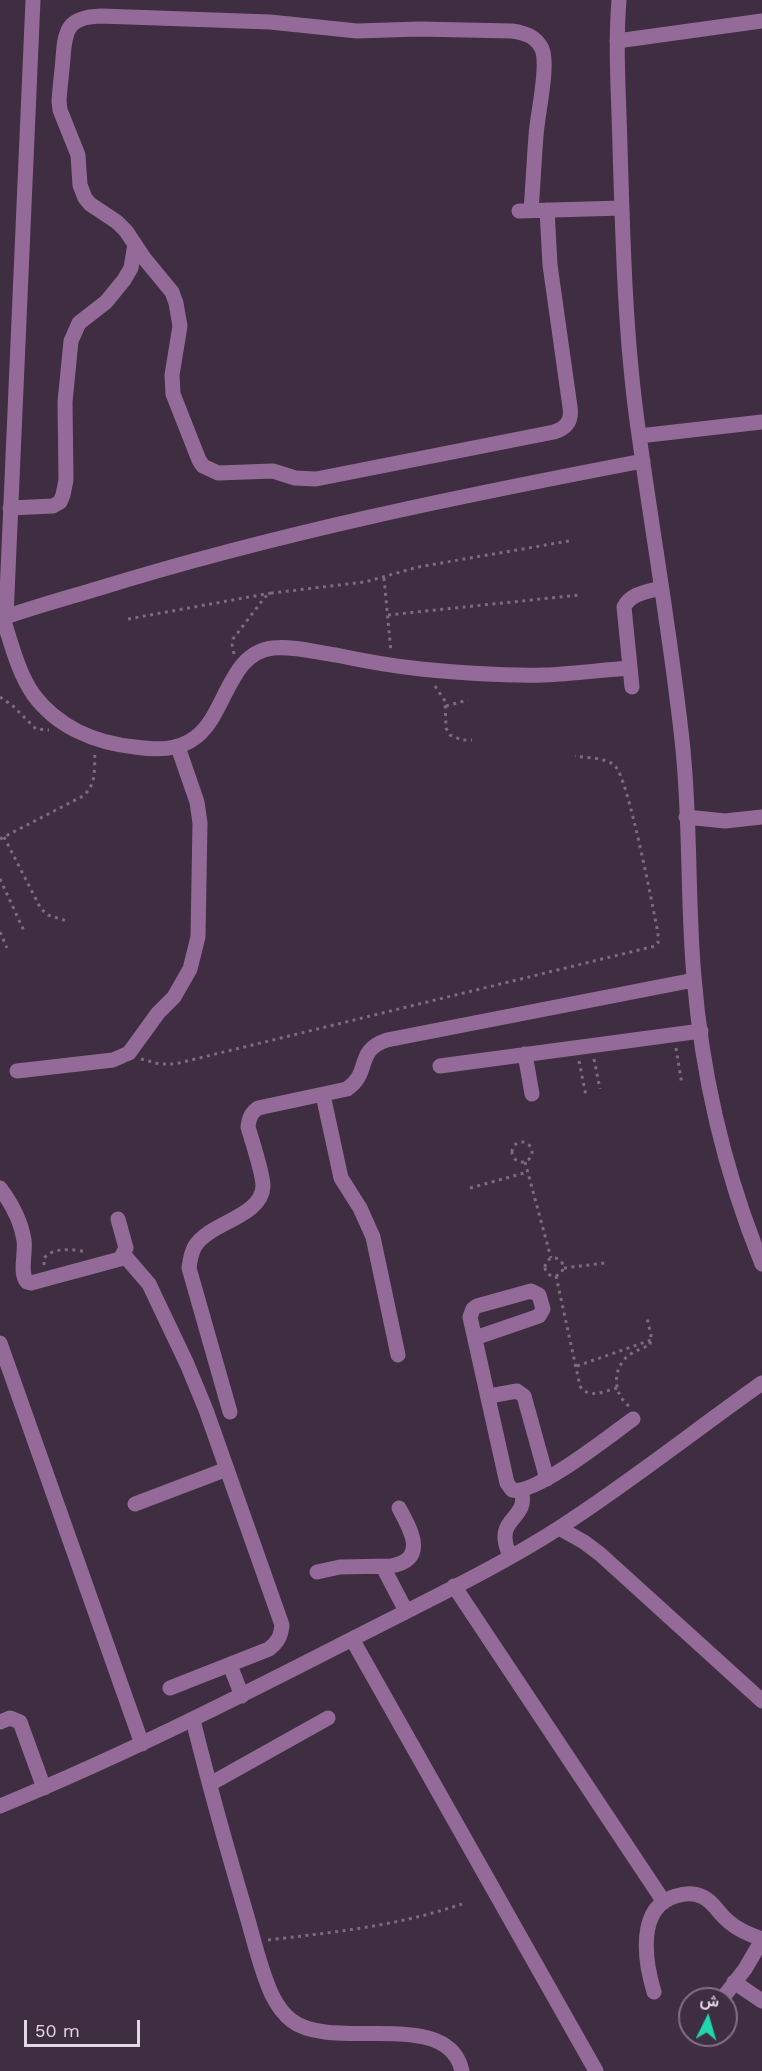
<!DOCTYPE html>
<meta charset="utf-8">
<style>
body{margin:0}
#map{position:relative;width:762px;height:2071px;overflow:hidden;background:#3f2d41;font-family:"Work Sans",Vazirmatn,sans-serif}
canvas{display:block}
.north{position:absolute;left:678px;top:1987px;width:60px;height:60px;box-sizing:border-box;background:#3f2d41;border:2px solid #817183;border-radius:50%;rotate:5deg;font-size:16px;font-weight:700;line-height:24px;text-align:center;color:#e4d8e5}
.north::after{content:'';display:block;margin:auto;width:21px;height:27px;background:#21d5af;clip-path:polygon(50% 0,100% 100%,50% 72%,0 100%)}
.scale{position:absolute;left:24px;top:2020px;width:116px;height:27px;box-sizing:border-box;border:3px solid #e4d8e5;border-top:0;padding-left:8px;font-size:18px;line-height:21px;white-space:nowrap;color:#e4d8e5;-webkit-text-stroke:4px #3f2d41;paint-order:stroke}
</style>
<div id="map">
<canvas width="762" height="2071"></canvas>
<div class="north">ش</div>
<div class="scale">50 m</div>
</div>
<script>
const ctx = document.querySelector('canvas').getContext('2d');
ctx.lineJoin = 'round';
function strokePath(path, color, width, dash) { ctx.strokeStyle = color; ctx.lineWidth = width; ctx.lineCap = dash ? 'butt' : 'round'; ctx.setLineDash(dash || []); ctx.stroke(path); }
const path = new Path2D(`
 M384 578 391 652
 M388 615 579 595
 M128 619 271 593
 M234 654 232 644 233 639 265 597 272 593 365 582 418 567 569 541
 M435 686 445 701 446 728 450 735 462 740H472
 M0 697 13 706 36 729 49 730
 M446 706 468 700
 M4 837 41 909 48 915 67 921
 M0 839 83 796C97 784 94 769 95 752
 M0 879 25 933
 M0 932 7 948
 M676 1048 682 1085
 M141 1059 159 1064H175L655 946 658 943V933C653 908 628 777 615 766 606 757 586 758 575 756
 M594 1059 600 1089
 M579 1061 586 1096
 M512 1152a10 10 0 1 1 20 0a10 10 0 1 1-20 0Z
 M525 1162 551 1258
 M470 1188 528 1172
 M545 1267a9 9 0 1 1 18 0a9 9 0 1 1-18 0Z
 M44 1265V1258C54 1247 73 1249 86 1252
 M564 1268 605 1263
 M556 1276 580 1386C589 1400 604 1391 617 1388
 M577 1366 651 1340
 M629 1406C613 1394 612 1369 628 1356 634 1351 643 1348 650 1345L651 1335 647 1318
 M268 1940C336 1932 397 1926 462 1904`);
const minor = new Path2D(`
 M619 0C615 49 619 99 620 147 623 244 625 340 639 435 653 537 671 638 682 740 691 819 687 899 694 977 702 1075 725 1173 762 1264
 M617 41 762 21
 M531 210C533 186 534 161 536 136 537 116 549 66 542 49 536 36 525 33 512 31L419 29 357 31 270 22 101 16C69 17 65 28 63 58 62 72 60 86 59 101L60 110 78 155 80 185 85 198 90 204 117 222 126 231 144 258 172 292 176 303 180 326 172 375 173 394 199 460 203 466 218 473 273 471 295 478 316 479 554 432C567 428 572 420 570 407L550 265 547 210
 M519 211 622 208
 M639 436 762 422
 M10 508 53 506 60 502 63 495 66 480 65 402 71 341 79 323 106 302 124 280 131 268 135 244
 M6 617 33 0
 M3 618C11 643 18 672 33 694 57 727 95 743 135 747 156 750 178 751 196 737 227 713 228 653 273 648 294 646 315 652 336 655 364 661 392 666 421 669 462 673 503 676 544 675 572 674 601 670 630 668
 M0 619C33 607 67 598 100 588 278 533 460 496 643 461
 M632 687 624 607C631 593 647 592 661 588
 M686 817 725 821 762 817
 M525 1054 532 1094
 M440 1066 701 1031
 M17 1071 113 1060 129 1053 158 1013 174 997 190 969 198 937 200 823 197 802 178 747
 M323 1095 341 1178 360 1208 373 1237 398 1355
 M0 1188C12 1204 21 1221 24 1240 26 1253 19 1273 27 1282L31 1283 120 1259 126 1248 118 1219
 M124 1255 149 1284 187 1364 206 1410 282 1625C281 1636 278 1642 269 1649L170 1688
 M475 1338 539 1316 543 1309 539 1295 531 1291 477 1306 473 1309 470 1317 507 1483 512 1490C535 1496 612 1434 633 1419
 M0 1343 142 1744
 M489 1396 517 1391 524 1396 547 1479
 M230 1412 189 1268C190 1260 191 1253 195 1246 210 1222 262 1217 263 1186 263 1173 252 1141 248 1127 249 1118 251 1113 258 1108L347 1089C372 1072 354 1051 387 1040L694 980
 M135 1504 227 1469
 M559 1528 584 1542 600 1554 762 1701
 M510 1557C508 1551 505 1544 505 1538 504 1517 529 1515 521 1490
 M383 1567 406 1611
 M317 1572 340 1567 391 1566C428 1559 411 1530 399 1508
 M454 1586 664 1902
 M352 1639 596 2071
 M230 1665 242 1696
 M193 1720C209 1785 227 1849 246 1913 254 1940 260 1969 272 1995 277 2005 282 2013 291 2020 332 2053 448 2006 462 2071
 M0 1722 10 1718 20 1722 44 1788
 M210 1784 328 1718
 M0 1806C122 1756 239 1697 356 1637 424 1602 495 1569 559 1528 629 1483 694 1431 762 1383
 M734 1982 762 2001
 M654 1992C645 1962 636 1907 676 1896 685 1893 695 1893 703 1897 710 1900 715 1907 720 1913 732 1927 745 1933 762 1939
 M722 1999 745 1969 762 1940`);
strokePath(path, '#7b6b7d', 3, [3, 4.5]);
strokePath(minor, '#946b98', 15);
</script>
